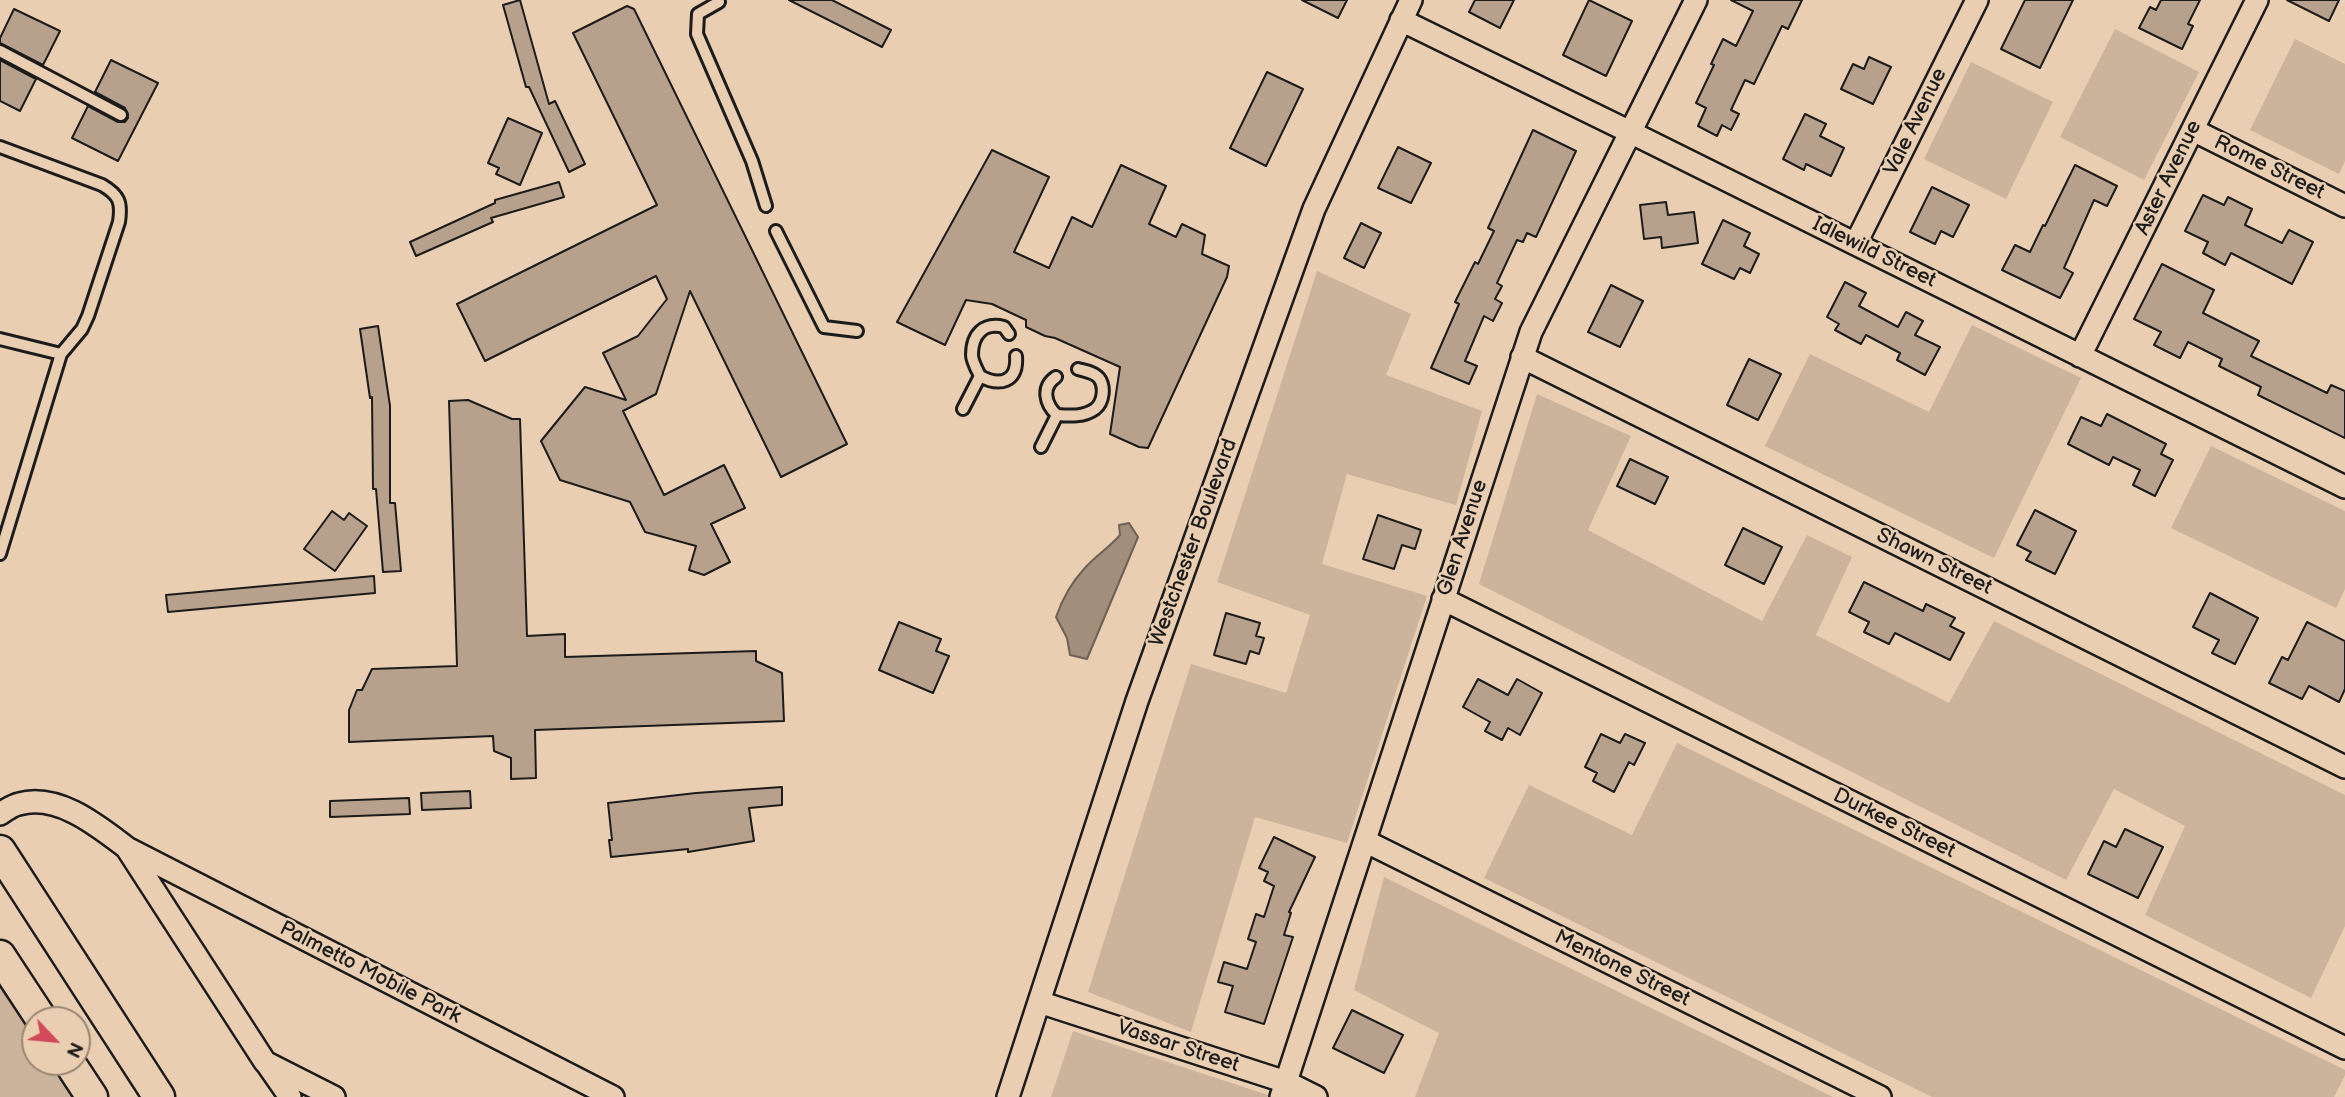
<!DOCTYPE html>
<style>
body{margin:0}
#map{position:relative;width:2345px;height:1097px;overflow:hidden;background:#eaceb1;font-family:"Balsamiq Sans",sans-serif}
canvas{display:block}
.north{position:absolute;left:21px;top:1006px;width:70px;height:70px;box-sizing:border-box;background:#eaceb1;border:2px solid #988775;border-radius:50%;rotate:116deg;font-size:19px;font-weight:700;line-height:28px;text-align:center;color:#1c1c1c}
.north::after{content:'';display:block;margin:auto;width:24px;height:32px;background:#d1495b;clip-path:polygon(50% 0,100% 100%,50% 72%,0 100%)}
</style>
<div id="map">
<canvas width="2345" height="1097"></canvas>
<div class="north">N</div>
</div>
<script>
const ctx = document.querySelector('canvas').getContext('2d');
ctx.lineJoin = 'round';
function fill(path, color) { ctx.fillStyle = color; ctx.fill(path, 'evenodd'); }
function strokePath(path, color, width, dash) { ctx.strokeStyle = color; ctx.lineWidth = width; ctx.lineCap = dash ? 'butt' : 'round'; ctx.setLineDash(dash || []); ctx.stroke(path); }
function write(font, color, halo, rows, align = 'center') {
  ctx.font = font + ' "Balsamiq Sans",sans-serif'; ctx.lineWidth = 5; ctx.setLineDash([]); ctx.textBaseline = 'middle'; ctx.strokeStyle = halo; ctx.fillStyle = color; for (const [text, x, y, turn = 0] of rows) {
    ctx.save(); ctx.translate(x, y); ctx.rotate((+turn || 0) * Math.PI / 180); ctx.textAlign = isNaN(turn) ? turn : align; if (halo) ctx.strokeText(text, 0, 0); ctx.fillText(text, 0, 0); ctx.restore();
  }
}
const green = new Path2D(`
 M2115 29 2199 72 2144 180 2060 137Z
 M2295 39 2345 64V161L2339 174 2250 130Z
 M1971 62 2053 102 2006 199 1924 159Z
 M1317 271 1411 314 1386 375 1482 411 1456 505 1347 474 1322 564 1427 596 1347 843 1255 817 1191 1032 1088 992 1191 664 1286 693 1310 615 1217 582Z
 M1972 325 2081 378 1994 558 1765 446 1810 354 1929 412Z
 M1537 394 1631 436 1588 530 1762 621 1807 535 1852 557 1816 635 1949 703 1994 621 2345 795V926L2311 998 2145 915 2185 826 2114 789 2066 880 1479 584Z
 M2211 446 2345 511V589L2336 608 2171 528Z
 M1677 743 2345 1070V1075L2334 1097H1932L1484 878 1529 785 1632 835Z
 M1384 877 1833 1097H1415L1439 1033 1354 990Z
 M0 988 35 1041V1062H49L72 1097H0Z
 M1073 1031 1268 1095 1267 1097H1051Z`);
const water = new Path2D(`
 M1129 523 1138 537 1087 659 1070 655 1067 638 1056 617C1062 600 1071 583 1084 569 1094 557 1109 548 1120 535L1119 525Z`);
const building = new Path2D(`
 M520 0 549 104 555 101 585 164 569 172 529 87H526L503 5Z
 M789 0H832L891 30 882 47Z
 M1302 0H1347L1338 18Z
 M1475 0H1514L1500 28 1469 12Z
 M1589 0 1632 21 1606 76 1563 55Z
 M1731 0H1802L1788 29 1782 26 1754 84 1745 80 1731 110 1739 114 1731 130 1722 125 1717 136 1698 126 1706 108 1696 103 1714 65 1711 64 1723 39 1736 46 1753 11Z
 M2025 0H2073L2040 68 2001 49Z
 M2161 0H2200L2188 24 2193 26 2182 49 2139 28 2150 7 2156 10Z
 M2287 0H2339L2329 21Z
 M627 6 634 9 847 444 781 477 690 291 656 394 623 411 664 495 724 465 745 508 711 524 730 562 704 575 689 570 696 546 645 532 630 502 560 480 541 441 585 387 626 400 603 353 638 336 667 299 656 276 485 361 457 304 657 205 573 33Z
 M14 9 60 31 43 65 0 43V38Z
 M1869 57 1891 67 1873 104 1841 89 1853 64 1864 69Z
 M0 60 36 79 20 111 0 101Z
 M111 60 158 83 118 161 72 138 88 106 118 122H125L128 118 125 108 95 92Z
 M1267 72 1303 89 1266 166 1230 148Z
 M1805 114 1826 124 1820 136 1844 148 1831 176 1806 164 1804 170 1783 159Z
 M508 118 542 133 520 185 496 174 499 168 488 163Z
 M1533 130 1576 151 1536 237 1527 233 1523 242 1517 240 1497 283 1502 286 1495 299 1502 303 1493 321 1484 316 1465 361 1477 366 1469 384 1431 368 1459 304 1455 302 1475 262 1478 264 1494 231 1488 228Z
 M1398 147 1431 163 1411 203 1378 188Z
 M992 150 1049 177 1014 252 1049 268 1072 217 1092 227 1121 165 1166 186 1149 224 1176 237 1182 224 1205 235 1202 254 1229 266 1227 277 1148 448 1139 447 1110 434 1120 367 1055 338 1045 336 1026 327V320L992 304 966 300 945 345 897 322Z
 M2075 165 2117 186 2107 206 2094 200 2064 268 2073 273 2060 298 2002 270 2015 245 2030 252 2043 225 2045 226Z
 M559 182 564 197 491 218 493 222 416 256 410 242 495 203V200Z
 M1932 187 1969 205 1953 237 1941 231 1935 244 1910 232Z
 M2203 195 2224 205 2228 197 2252 209 2245 225 2282 243 2289 230 2313 242 2292 284 2231 253 2225 265 2203 253 2208 242 2185 231Z
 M1666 202 1668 215 1694 212 1698 243 1662 248 1661 237 1644 239 1640 205Z
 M1723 220 1750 233 1744 246 1759 254 1750 273 1740 268 1734 279 1702 264Z
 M1361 223 1381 233 1364 268 1344 258Z
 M2162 264 2214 290 2203 313 2259 341 2251 356 2327 393 2331 385 2345 391V438L2258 395 2261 387 2219 366 2222 359 2188 342 2180 358 2154 345 2161 332 2134 319Z
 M1845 282 1866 293 1859 306 1898 327 1906 312 1923 321 1915 335 1940 347 1925 375 1897 360 1900 353 1866 335 1861 344 1835 330 1839 324 1827 317Z
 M1611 285 1643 301 1620 347 1588 332Z
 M378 326 390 406V503H395L401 571 383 572 376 489H373L372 397 370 398 360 329Z
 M1749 359 1781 374 1758 420 1727 405Z
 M468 400 512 419H520L527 636 565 634V657L756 651V661L782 673 784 721 535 730 536 778 511 779V758L494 751 493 736 349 742V710L357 690H362L372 669 457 666 449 401Z
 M2107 414 2166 444 2161 454 2173 460 2155 496 2133 485 2140 470 2113 457 2109 465 2068 444 2081 417 2101 426Z
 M1630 459 1668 477 1655 504 1617 486Z
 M2035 510 2076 531 2055 574 2026 560 2031 552 2017 545Z
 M332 511 344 520 349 513 367 526 335 571 304 549Z
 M1378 515 1421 530 1415 549 1402 545 1394 569 1363 559Z
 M1743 528 1782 547 1764 584 1725 565Z
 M374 576 375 593 168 612 166 595Z
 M1864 582 1923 611 1926 604 1955 618 1950 626 1964 633 1950 660 1895 633 1889 644 1864 632 1869 622 1849 612Z
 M2210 593 2258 618 2235 664 2212 653 2219 640 2193 627Z
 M1226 613 1260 623 1256 636 1264 638 1259 654 1250 651 1246 664 1214 655Z
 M899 622 941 639 936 651 949 656 933 693 879 670Z
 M2307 622 2345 641V689L2339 702 2309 686 2302 699 2269 683 2282 657 2288 660Z
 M1478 679 1508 695 1517 679 1542 693 1520 735 1508 728 1502 740 1485 731 1490 722 1463 707Z
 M1601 734 1620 743 1625 734 1645 743 1634 765 1629 762 1614 792 1593 781 1597 773 1585 767Z
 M782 787V805L749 808 754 841 688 852V849L611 857 609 840H612L608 803 696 793Z
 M470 791 471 808 422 810 421 793Z
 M409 798 410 814 330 817V801Z
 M2125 829 2163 847 2138 898 2088 874 2104 841 2116 847Z
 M1274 837 1315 857 1289 912 1291 913 1284 935 1293 937 1264 1024 1225 1012 1233 986 1218 982 1224 962 1247 969 1256 942 1248 939 1256 914 1264 917 1274 886 1264 881 1268 872 1259 868Z
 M1352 1010 1403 1035 1384 1073 1333 1048Z`);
const service = new Path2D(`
 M719 2 698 14 697 34 752 161 766 206
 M0 51 121 115
 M0 147 102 185C119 195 122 202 119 222L88 316 82 329 61 354
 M776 231 824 327 857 331
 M0 339 61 354 0 554
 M980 376C977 370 972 361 972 355 972 334 984 322 1004 327L1009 334
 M1056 377C1041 387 1045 404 1057 415
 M963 409 980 376C1000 387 1018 382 1016 356
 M1041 447 1057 415C1070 416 1084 417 1095 409 1104 402 1105 386 1099 378 1094 372 1085 371 1078 369`);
const minor = new Path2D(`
 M1401 20 1630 132 2345 487
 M2193 130 2345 206
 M1856 243 1977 0
 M2080 356 2257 0
 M1522 357 2345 767
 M1443 599 2345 1048
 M0 814C6 810 13 805 19 804 58 793 98 826 127 848L613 1097
 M1365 841 1880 1097
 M128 850 265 1062 334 1097
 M1039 1002 1286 1082 1316 1097
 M267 1064 290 1097
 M1008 1097 1137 701 1314 209 1411 0
 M1281 1097 1531 332 1696 0`);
const secondary = new Path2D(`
 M0 851 159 1097
 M0 956 42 1020
 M69 1062 92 1097`);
const streetNames = [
 ["Vale Avenue",1916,122,-64],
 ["Rome Street",2269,168,26],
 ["Aster Avenue",2169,178,-64],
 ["Idlewild Street",1874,253,26],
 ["Glen Avenue",1463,538,-72],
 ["Westchester Boulevard",1194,543,-70],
 ["Shawn Street",1934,562,26],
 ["Durkee Street",1894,824,26],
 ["Mentone Street",1622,969,26],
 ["Palmetto Mobile Park",370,973,27],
 ["Vassar Street",1178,1047,18]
];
fill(green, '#ccb49c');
fill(water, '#a18f7c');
strokePath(water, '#6c6156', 2);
fill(building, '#b8a18c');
strokePath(building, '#1c1c1c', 2);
strokePath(service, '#1c1c1c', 16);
strokePath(minor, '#1c1c1c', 26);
strokePath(secondary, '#1c1c1c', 35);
strokePath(service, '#eaceb1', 10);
strokePath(minor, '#eaceb1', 21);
strokePath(secondary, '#eaceb1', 30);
write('21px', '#1c1c1c', '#eaceb1', streetNames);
</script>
